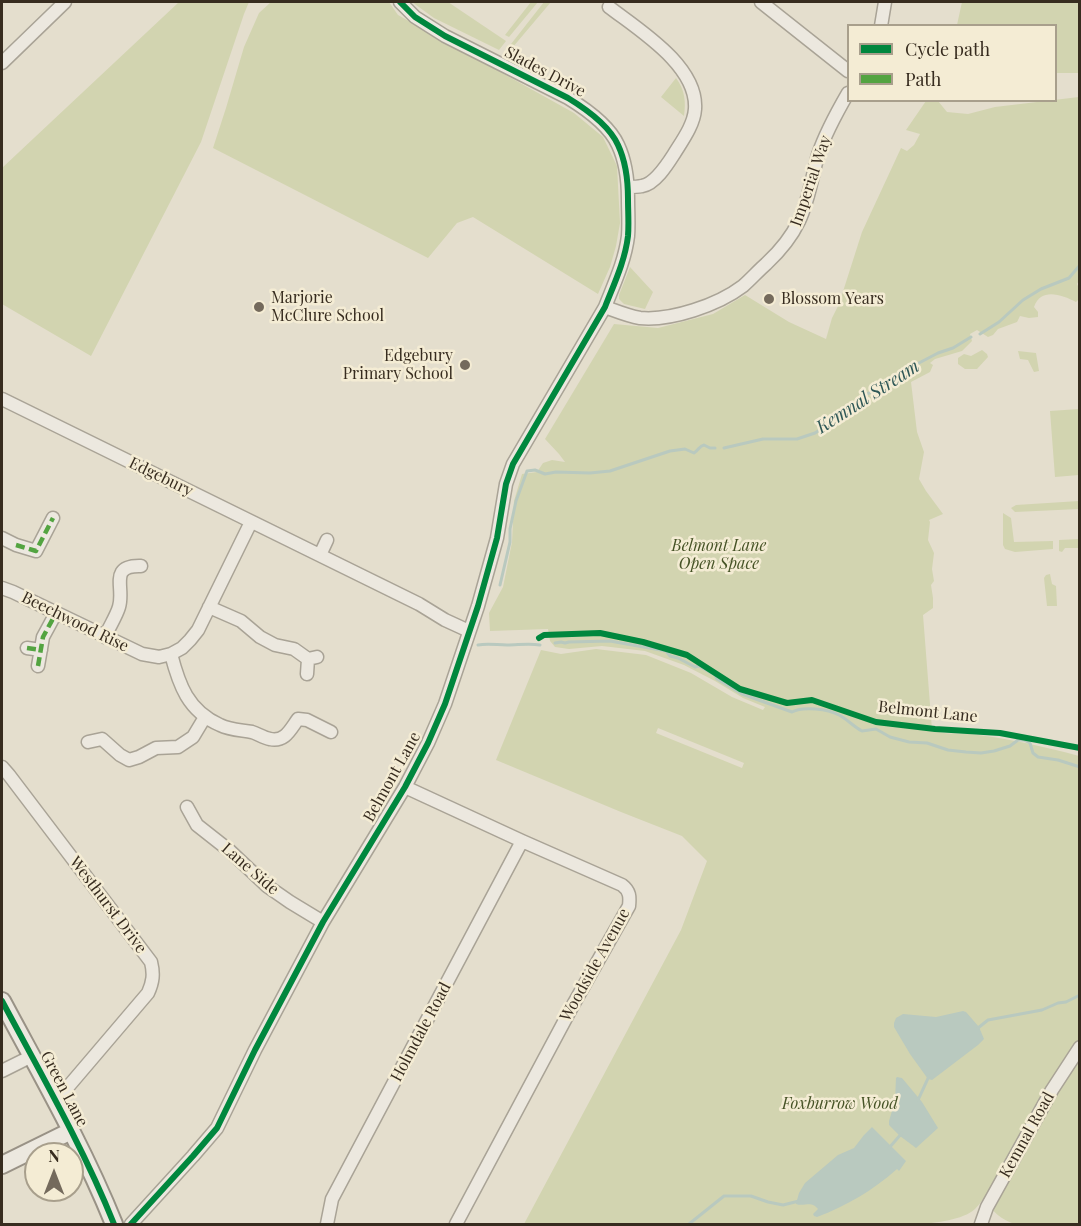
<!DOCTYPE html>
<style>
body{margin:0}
#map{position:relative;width:1081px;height:1226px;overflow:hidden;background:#e4decd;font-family:"Playfair Display",serif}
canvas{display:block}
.frame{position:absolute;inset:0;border:3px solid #372c1f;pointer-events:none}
.legend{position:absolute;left:847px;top:24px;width:210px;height:78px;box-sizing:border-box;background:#f4ecd4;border:2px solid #a89f8c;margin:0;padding:8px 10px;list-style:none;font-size:18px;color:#372c1f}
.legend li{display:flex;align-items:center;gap:12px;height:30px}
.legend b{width:30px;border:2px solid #a89f8c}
.north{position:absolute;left:24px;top:1142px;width:60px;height:60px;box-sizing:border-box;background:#f4ecd4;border:2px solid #a89f8c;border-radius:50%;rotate:0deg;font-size:16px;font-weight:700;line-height:24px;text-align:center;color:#372c1f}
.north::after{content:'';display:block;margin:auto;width:21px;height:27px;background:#746a5c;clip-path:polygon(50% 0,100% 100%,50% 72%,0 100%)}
</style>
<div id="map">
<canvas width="1081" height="1226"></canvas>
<div class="frame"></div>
<ul class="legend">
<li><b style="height:8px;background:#00873e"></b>Cycle path</li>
<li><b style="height:8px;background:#53a441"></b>Path</li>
</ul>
<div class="north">N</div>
</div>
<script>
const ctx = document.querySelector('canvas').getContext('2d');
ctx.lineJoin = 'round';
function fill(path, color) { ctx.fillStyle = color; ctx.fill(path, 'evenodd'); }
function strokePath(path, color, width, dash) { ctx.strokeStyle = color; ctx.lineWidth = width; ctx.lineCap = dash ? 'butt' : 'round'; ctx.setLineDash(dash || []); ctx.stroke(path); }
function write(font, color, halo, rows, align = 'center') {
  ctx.font = font + ' "Playfair Display",serif'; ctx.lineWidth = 5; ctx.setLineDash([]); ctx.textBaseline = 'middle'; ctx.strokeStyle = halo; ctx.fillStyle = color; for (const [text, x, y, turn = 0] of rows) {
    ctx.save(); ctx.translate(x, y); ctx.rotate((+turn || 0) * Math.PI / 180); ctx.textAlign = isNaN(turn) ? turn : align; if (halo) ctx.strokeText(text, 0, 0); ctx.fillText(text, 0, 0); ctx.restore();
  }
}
const green = new Path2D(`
 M179 2H249L244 14 201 142 91 356 2 304V168Z
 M271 2H389L398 15 574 113 603 137 617 166 620 223 616 246 610 267 598 294 473 217 457 223 428 258 213 148 226 108 244 47 259 13Z
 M412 2H448L506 41 499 50 434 18Z
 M531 2H538L509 37 505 35Z
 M544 2H551L507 54 504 53Z
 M962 2H1079V73H1056V26L957 25Z
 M676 78C685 90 686 102 684 116L661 97Z
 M1079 97 1080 279 1077 284 1079 288V299L1076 302C1062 295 1041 287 1034 307L1038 312V317L1029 318 1020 316 1017 322 998 329 993 335 988 337 977 330 970 334 972 341 962 351 935 359 930 363 933 365 930 372 911 382 917 432 924 452 919 479 926 491 943 514 929 520 930 522 928 540 934 553 932 569 934 581 931 585 933 598V608L923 615 932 730C945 735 956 733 969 734 1003 737 1046 747 1079 756V1224H1015C1001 1220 992 1211 984 1198 981 1202 978 1206 975 1209 963 1220 935 1223 920 1224H524L681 930 707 861 682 836 621 812 496 760 541 650 561 654 596 649 646 655 691 673 732 697 763 710 765 707 743 698 715 681 684 665 645 651 602 646 569 649 555 647 550 641 548 629 490 631 489 613 503 587 512 542 514 501 522 474 537 472 543 463 552 460 565 462 559 454 545 439 614 324 658 328 713 314 745 295 789 322 826 339 832 318 839 304 862 232 901 148 907 151 914 145 920 134 906 130 926 101H938L947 112 968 114 995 107ZM658 728 744 763 742 768 656 733Z
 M630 267 653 292 645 309 624 304 619 299V295Z
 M982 350 987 354 988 357 977 369H965L958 364V358L964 354 971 356Z
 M1018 351 1036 353 1039 371 1034 372 1028 360 1020 359Z
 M1079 409V475L1055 477 1050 411Z
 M1079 501V509L1015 512 1011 508 1016 505Z
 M1003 513 1011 518 1014 542 1053 541V549L1015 552 1005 549 1003 545Z
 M1079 539V548H1065L1062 552 1059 551V540Z
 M1050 574 1052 584 1056 586 1057 606H1047L1044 578 1046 575Z`);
const water = new Path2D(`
 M963 1011 966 1012 979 1027 984 1039 978 1045 932 1080 928 1079 910 1054 894 1027V1023L896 1018 903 1014 936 1017Z
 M897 1077 902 1078 922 1102 938 1128 916 1148 900 1136 889 1125V1121L895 1101 896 1078Z
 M872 1127 906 1161 899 1171 897 1169C872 1191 848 1205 817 1217L814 1216 813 1214 818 1209C811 1200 805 1207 796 1204L799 1193 805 1183 838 1155 854 1148 864 1135Z`);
const stream = new Path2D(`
 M980 334 999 322 1023 300 1041 289 1069 278 1080 265
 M724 448 763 439H797L815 433 845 414 860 398 880 387 898 374 938 353 953 348 971 337
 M500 585 510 542V529L516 501 527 471 535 470 545 474 556 472 590 473 610 471 670 451 685 449 694 453C699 450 699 446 704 445L710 448H715
 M555 643 561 642 565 643 569 642 610 641 666 651 670 656 678 658 695 667 699 666 715 675 717 679 742 694 792 712C803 706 828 709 839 715 847 719 854 727 862 731L876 729 890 737 909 742 927 743 948 750 966 752 981 753 994 751 1010 746 1018 740H1024L1030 743 1033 753 1038 757 1058 760 1080 767
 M478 645C488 643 497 645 507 645 518 645 529 643 540 645
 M978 1028 988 1020 1042 1010 1058 1003 1066 1002 1080 995
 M918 1100 929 1076
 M889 1148 902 1133
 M689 1224 724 1196H751L768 1202 783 1205 799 1201`);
const street = new Path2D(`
 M761 2 848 71
 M609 7C639 30 698 66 695 109 694 125 682 141 674 154 667 165 655 184 642 186 637 187 632 187 628 187
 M881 26 885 2
 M2 63 65 2
 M605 307C616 311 628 316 640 318 671 321 718 305 743 286 751 279 758 271 766 264 780 251 791 238 799 221 809 200 812 177 818 155 825 134 837 112 848 93
 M2 399 419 604 445 620 469 631
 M2 538 16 545 36 551 53 518
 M320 555 327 540
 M2 588 13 592 142 654 159 657 171 654 182 648 190 640 198 630 251 522
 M209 607 241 621 260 637 275 645 294 649 308 659 317 657
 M105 637C109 627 116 617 119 607 125 588 108 565 141 566
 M27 648 41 650
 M171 654C179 685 188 711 220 725 230 730 241 730 252 732 258 734 264 738 270 739 285 742 290 730 298 719L307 720 331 732
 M38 666 43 637 56 613
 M307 674 308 659
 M88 742 102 739 120 755 129 760 139 757 156 748 178 747 193 737 205 717
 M2 767 9 775 151 962C154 974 153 982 148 993L56 1101
 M405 787 522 841 622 885C630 891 630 897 629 906L573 1005 456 1224
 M187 807 197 825 230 851 267 886 290 902 323 922
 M2 1071 32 1056
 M131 1224 193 1156 217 1128 255 1050 323 922 405 787 428 743 445 704 478 606 497 538 506 484 513 464 605 307C614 284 625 261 628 236 629 224 628 211 628 199 628 181 626 162 618 145 609 125 586 109 568 98L445 36 415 17 400 2
 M327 1224 332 1199 522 841
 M981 1224 987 1207 1052 1090 1080 1047`);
const secondary = new Path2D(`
 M2 1001C41 1074 83 1147 114 1224
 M2 1165 71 1131`);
const quiet = new Path2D(`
 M16 545 36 551 53 518
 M27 648 41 650
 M38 666 43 637 56 613`);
const cycleway = new Path2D(`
 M539 638 544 635 600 633 643 642 687 655 740 689 787 703 812 700 876 722 935 729 1000 733 1080 748
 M2 1001C41 1074 83 1147 114 1224
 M131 1224 193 1156 217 1128 255 1050 323 922 405 787 428 743 445 704 478 606 497 538 506 484 513 464 605 307C614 284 625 261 628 236 629 224 628 211 628 199 628 181 626 162 618 145 609 125 586 109 568 98L445 36 415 17 400 2`);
const markers = [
 [769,299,6,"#746a5c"],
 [259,307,6,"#746a5c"],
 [465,365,6,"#746a5c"]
];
const streetNames = [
 ["Slades Drive",545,72,28],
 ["Imperial Way",811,181,-71],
 ["Edgebury",161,477,26],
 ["Beechwood Rise",75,622,26],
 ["Belmont Lane",928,712,6],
 ["Belmont Lane",392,777,-61],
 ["Lane Side",250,869,41],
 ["Westhurst Drive",108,905,53],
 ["Woodside Avenue",595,965,-61],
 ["Holmdale Road",421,1032,-62],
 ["Green Lane",64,1089,62],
 ["Kemnal Road",1027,1135,-61]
];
const poiNames = [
 ["Marjorie",271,298],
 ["McClure School",271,316],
 ["Blossom Years",781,299],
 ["Edgebury",453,356,"right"],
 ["Primary School",453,374,"right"]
];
const parkNames = [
 ["Belmont Lane",719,546],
 ["Open Space",719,564],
 ["Foxburrow Wood",840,1104]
];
const waterNames = [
 ["Kemnal Stream",868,397,-33]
];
fill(green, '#d2d4b0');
fill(water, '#b9c9bf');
strokePath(stream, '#b9c9bf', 3);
strokePath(street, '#a9a396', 15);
strokePath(secondary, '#999286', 20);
strokePath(street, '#ece8df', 12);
strokePath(secondary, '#ece8df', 16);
strokePath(quiet, '#53a441', 4.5, [9, 4.5]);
strokePath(cycleway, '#00873e', 6);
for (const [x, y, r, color] of markers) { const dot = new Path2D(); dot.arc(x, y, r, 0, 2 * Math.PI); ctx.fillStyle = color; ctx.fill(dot); strokePath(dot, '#f4ecd4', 2); }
write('16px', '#372c1f', '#f4ecd4', streetNames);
write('16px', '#372c1f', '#f4ecd4', poiNames, 'left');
write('italic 16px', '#465326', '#f4ecd4', parkNames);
write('italic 18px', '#2e5756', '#f4ecd4', waterNames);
</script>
